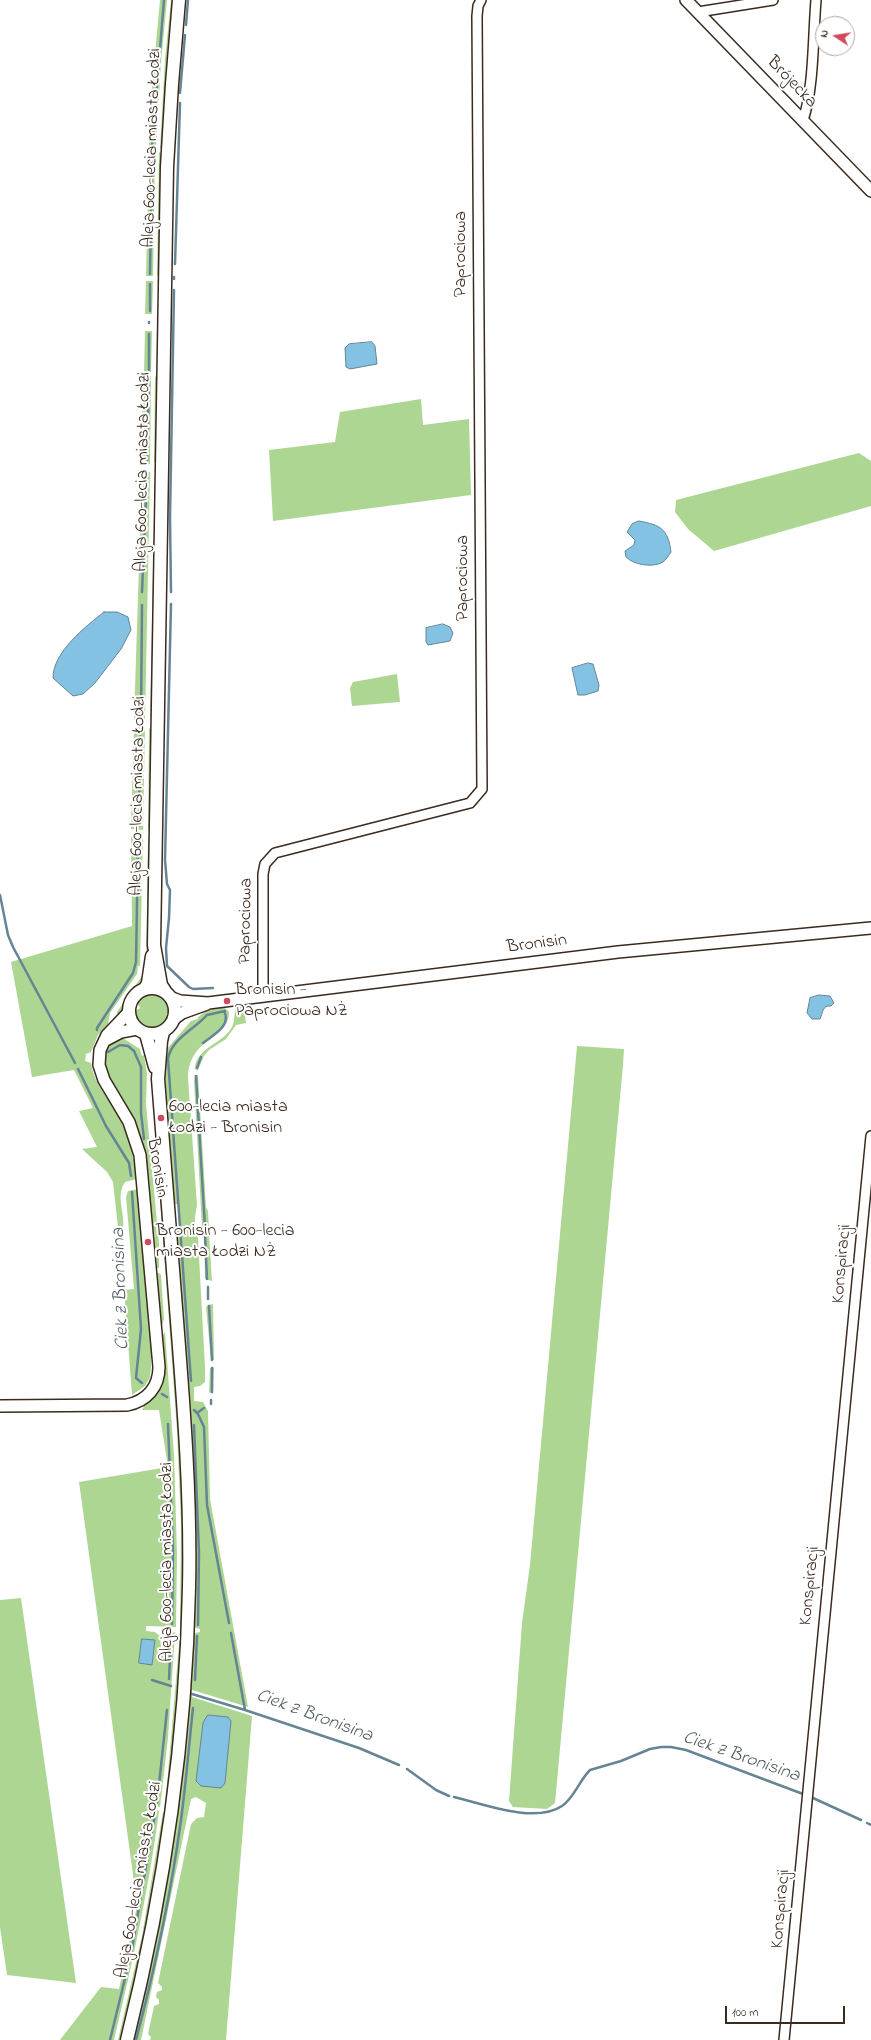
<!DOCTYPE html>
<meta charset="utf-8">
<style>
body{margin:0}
#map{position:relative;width:871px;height:2040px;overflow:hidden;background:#fff;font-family:"Indie Flower",sans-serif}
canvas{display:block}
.north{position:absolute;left:815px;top:16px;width:40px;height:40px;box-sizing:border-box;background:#fff;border:1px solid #b1aaa5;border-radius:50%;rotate:282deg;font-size:11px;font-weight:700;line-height:16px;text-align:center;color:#3b2a1e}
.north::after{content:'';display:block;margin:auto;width:14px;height:18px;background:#d1495b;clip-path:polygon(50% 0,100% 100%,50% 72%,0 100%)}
.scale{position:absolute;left:725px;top:2006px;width:120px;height:18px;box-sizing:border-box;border:2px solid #3b2a1e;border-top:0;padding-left:5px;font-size:12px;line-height:14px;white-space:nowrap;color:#3b2a1e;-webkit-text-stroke:3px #fff;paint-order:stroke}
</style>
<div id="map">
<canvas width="871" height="2040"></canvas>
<div class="north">N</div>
<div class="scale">100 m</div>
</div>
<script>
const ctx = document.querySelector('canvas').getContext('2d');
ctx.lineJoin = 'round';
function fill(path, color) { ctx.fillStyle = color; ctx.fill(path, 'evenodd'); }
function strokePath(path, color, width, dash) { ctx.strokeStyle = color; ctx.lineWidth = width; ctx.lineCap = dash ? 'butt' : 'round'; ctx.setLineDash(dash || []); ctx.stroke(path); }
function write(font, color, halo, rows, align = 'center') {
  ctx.font = font + ' "Indie Flower",sans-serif'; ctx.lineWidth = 4; ctx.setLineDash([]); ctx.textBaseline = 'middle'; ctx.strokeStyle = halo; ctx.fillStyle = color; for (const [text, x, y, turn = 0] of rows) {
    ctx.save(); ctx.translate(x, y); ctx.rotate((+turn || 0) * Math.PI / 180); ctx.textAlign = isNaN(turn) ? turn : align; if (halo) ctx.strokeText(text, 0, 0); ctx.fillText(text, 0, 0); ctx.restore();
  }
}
const green = new Path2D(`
 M160 0H167L161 62 156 148H149L150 108Z
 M171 0H174L165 91 163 147 160 149 165 59Z
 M149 152H155L153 276H146Z
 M159 152 162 154 160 274 157 276Z
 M146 281H153L152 314H145Z
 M145 331H152L151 372H144Z
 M143 376H151L150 464H142Z
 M155 376 158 378 156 461 154 463Z
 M421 399 423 425 469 419 471 495 273 521 269 450 335 442 340 412Z
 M859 453 871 461V506L714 551 688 529 675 512 676 500Z
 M155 470 156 472 152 719 150 720Z
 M142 472H150L145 720H134Z
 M397 674 400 702 352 706 350 688 353 682Z
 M134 727H145L143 830 131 829Z
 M149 728 152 730 150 828 148 830Z
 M131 837H143L140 966H138L137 974 110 1013 108 1024 98 1035 91 1052 86 1054 85 1061 91 1063C94 1083 106 1095 116 1112 129 1133 134 1155 137 1179L125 1182C113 1199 131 1223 119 1236L113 1182 107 1172 82 1149 97 1147 79 1111 93 1108 74 1070 32 1077 11 962 132 926Z
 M148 837 150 838 148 958 146 967Z
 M142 976H145C141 985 132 989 128 998 123 1007 125 1011 117 1017V1012Z
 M152 993C163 994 169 1000 171 1011L166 1014 169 1019 162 1025 154 1028 141 1024 136 1017 135 1011 140 1008 137 1003 143 996Z
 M243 1001 246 1023 236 1025 226 1039 209 1050 204 1056 198 1070 195 1069C196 1047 223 1044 232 1027 236 1019 233 1010 238 1003Z
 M223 1006 229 1012C230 1038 189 1037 188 1078L197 1205C195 1216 193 1227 198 1238L205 1367V1382L200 1386 194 1387V1401L203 1402 208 1411 210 1499 248 1707 192 1690V1697L252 1716 226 2040H150L151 2037 148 2034 154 2006 159 2004V2000L156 1997 157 1992 162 1990V1987L158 1983 191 1824 197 1818 204 1817 206 1803 196 1797 191 1799 141 2040H132L151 1964 166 1886 193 1635 195 1633 200 1632V1629L193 1627 176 1228H179L178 1204H174L164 1059 166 1050 191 1021 198 1019V1017L206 1011Z
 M121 1037 140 1049 142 1056 144 1055 147 1073 146 1104 159 1244V1268H157L154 1230H151L146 1163 104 1067C104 1049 106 1046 121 1037Z
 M577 1046 624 1049 623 1065 555 1803 547 1809 513 1807 509 1801 522 1623 530 1565Z
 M195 1075H198L206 1207 208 1211 209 1230H204L202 1228 194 1080Z
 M156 1143 158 1152C170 1310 188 1468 182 1626L180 1628 181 1525 177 1431Z
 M138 1189 151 1342V1367L150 1377 145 1386 132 1395 124 1290 134 1289 126 1197 128 1191Z
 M204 1234H209L212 1281 205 1279Z
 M155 1273H159L161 1275 164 1319 161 1329Z
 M213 1304 214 1360H211L206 1307 208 1305Z
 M165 1332 174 1455 177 1554 176 1627 146 1626V1631L155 1632 160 1636 161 1648H167L168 1635 175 1632 168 1738 160 1807 150 1805 149 1809 159 1811C149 1889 132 1964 114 2040H60L101 1987 119 1989 139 1897 135 1889 79 1482 168 1467 159 1410H142C145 1401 156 1398 159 1388 163 1378 161 1349 161 1337Z
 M214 1367 213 1392V1394L209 1392 210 1368Z
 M21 1598 76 1983 7 1975 0 1927V1600Z
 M180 1633 182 1634 177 1712 167 1806 165 1808Z
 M163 1812 166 1814C155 1890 140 1965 121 2040H118L142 1936Z`);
const water = new Path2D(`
 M372 342 375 346 377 364 350 369 346 367 345 348 349 344Z
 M639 521C661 525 668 529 671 552 669 555 666 560 663 562 653 568 634 565 626 557L625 551 634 545 635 540 627 532 632 524Z
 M104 612H117L128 617 131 630 121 649 95 683 83 694 73 696 53 678C53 652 85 627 104 612Z
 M443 624 450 627 453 633 450 641 428 645 426 642V628Z
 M588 663 593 664 599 685 598 691 585 695H578L572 668Z
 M819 995 830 996 834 1003 831 1006C822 1005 823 1013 820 1019H812L807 1013 810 998Z
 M142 1639 155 1640 152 1665 139 1663Z
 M208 1715 228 1717 231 1721 225 1783 221 1788 201 1786 196 1781 203 1723Z`);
const stream = new Path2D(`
 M186 25 188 0
 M180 93 185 35
 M152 146 164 0
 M175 264 180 103
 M150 274 152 154
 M174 277V279
 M150 311V284
 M149 322V323
 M149 370V334
 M147 461 149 380
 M142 592 147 474
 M171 592 170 518 174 290
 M171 604 165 860 167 884 170 890 169 918 166 948 167 966 189 987 193 989 213 988
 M141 716 142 605
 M139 826 140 732
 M0 895 8 935 13 947 75 1063
 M238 1009 243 1003
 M97 1030V1028L133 973 136 962 138 840
 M203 1043C213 1035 232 1026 224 1011
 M108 1052 120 1045 128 1046 134 1051 141 1067V1113L144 1139
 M197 1068 201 1057
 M78 1069 106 1126 129 1163 131 1176
 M196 1076 205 1228
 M132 1192 141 1329 136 1378 142 1383
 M205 1235 207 1279
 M208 1287V1299
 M209 1306 212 1360
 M191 1381 168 1059C171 1039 195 1029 207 1015L225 1011
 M212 1392V1368
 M162 1394 167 1397
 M211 1404V1400
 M194 1410 198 1414 204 1427 207 1505 229 1623
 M197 1413 204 1408
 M168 1424 173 1551 172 1624
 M194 1425 199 1553 198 1625
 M231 1633 245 1710 359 1748 399 1765
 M169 1679 171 1637
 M152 1680 171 1686
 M195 1680 197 1636
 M192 1694 245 1710
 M407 1769 436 1790 449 1796
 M454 1797C483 1804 535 1824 562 1806 574 1798 579 1781 590 1770L621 1761 650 1749 661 1747H671L686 1750 803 1794
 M813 1798 861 1820
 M157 1803 167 1710
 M867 1823 871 1825
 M110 2040 131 1954 155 1814
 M136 2040C155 1968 171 1894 181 1820 186 1783 189 1745 193 1708`);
const minor = new Path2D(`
 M698 12 773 0
 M803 120C814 89 813 35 816 0
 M263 996V874L265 864 275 853 470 803 482 789 477 16 478 6 481 0
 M784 2040 871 1136`);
const tertiary = new Path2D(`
 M686 0 871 191
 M172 998 180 1001 208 1003 618 952 871 928
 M175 1018 182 1013 207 1004
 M106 1040 121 1032 137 1029
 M0 1406 127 1405C147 1401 159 1387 159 1367L140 1155 129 1122 104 1080 99 1065 100 1050 107 1035 129 1012`);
const secondary = new Path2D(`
 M129 1011a23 23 0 1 1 46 0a23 23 0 1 1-46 0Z
 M145 989 148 983 152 956
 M165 991 161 985 154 945 167 167 172 84 179 0
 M146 1034 155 1067
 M127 2040C164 1892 186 1741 189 1588 191 1499 184 1410 177 1321 171 1241 165 1160 158 1079L161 1041 163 1032`);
const markers = [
 [227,1001,4,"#d1495b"],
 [161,1118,4,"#d1495b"],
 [148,1242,4,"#d1495b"]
];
const streetNames = [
 ["Brójecka",791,83,46],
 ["Aleja 600-lecia miasta Łodzi",153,148,-88],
 ["Paprociowa",462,254,-90],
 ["Aleja 600-lecia miasta Łodzi",144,472,-89],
 ["Paprociowa",464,578,-90],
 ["Aleja 600-lecia miasta Łodzi",139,796,-89],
 ["Paprociowa",247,921,-89],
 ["Bronisin",537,945,-7],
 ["Bronisin",156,1168,81],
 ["Konspiracji",843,1264,-85],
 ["Aleja 600-lecia miasta Łodzi",168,1562,-90],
 ["Konspiracji",811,1586,-84],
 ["Aleja 600-lecia miasta Łodzi",140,1880,-80],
 ["Konspiracji",782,1909,-85]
];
const poiNames = [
 ["Bronisin -",235,991],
 ["Paprociowa NŻ",235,1012],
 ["600-lecia miasta",169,1108],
 ["Łodzi - Bronisin",169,1129],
 ["Bronisin - 600-lecia",156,1232],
 ["miasta Łodzi NŻ",156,1253]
];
const waterNames = [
 ["Ciek z Bronisina",122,1289,-92],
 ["Ciek z Bronisina",314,1717,20],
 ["Ciek z Bronisina",741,1758,19]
];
fill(green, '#aed693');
fill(water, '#83c2e3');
strokePath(water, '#668594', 1);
strokePath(stream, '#668594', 2.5);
strokePath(minor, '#3b2a1e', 12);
strokePath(tertiary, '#3b2a1e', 14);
strokePath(secondary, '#3b2a1e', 15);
strokePath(minor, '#fff', 9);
strokePath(tertiary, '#fff', 11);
strokePath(secondary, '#fff', 12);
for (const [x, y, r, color] of markers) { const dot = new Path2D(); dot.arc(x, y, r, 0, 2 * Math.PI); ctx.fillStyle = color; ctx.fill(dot); strokePath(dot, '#fff', 1.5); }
write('18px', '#3b2a1e', '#fff', streetNames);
write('18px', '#3b2a1e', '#fff', poiNames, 'left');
write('italic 19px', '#545f63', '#fff', waterNames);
</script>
